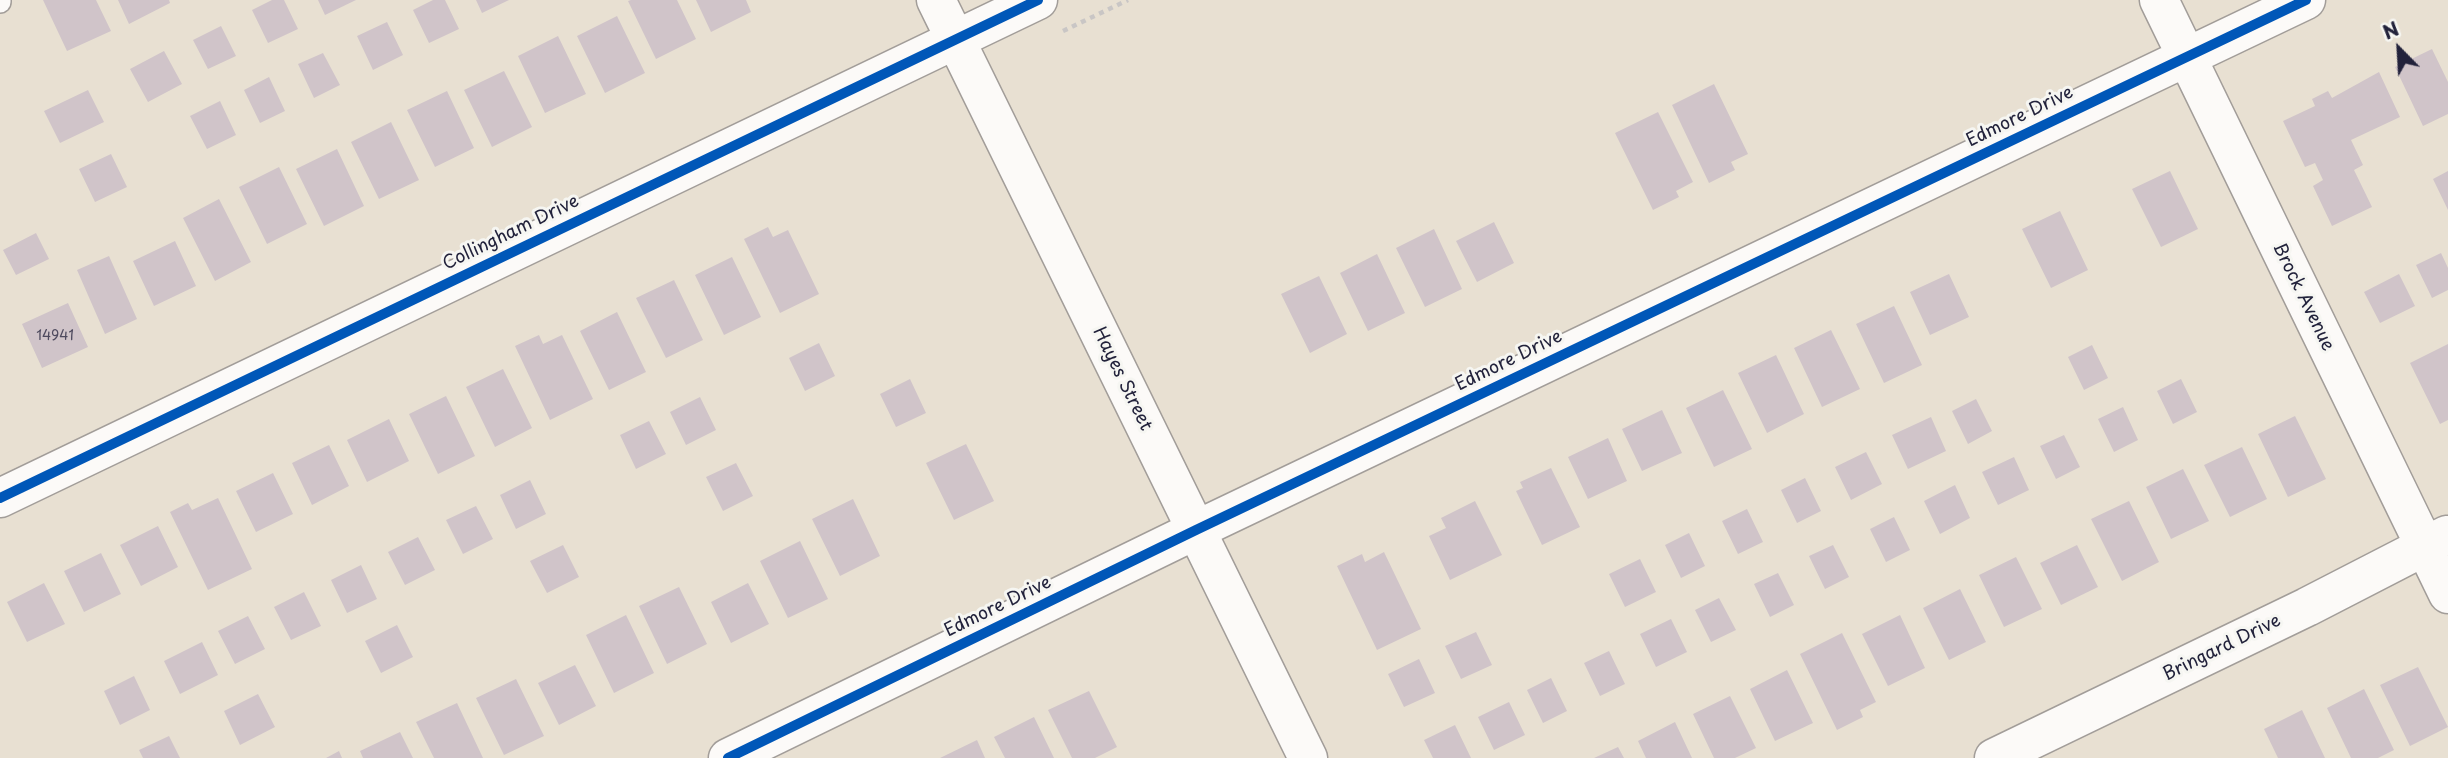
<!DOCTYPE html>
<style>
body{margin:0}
#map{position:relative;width:2448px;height:758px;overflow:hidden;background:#e8e0d2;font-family:"Playpen Sans",sans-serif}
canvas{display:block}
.north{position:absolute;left:2364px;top:14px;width:70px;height:70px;-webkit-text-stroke:5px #f6f6f2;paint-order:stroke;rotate:336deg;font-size:19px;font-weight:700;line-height:28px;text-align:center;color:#22223b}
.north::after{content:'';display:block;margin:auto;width:24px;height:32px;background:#22223b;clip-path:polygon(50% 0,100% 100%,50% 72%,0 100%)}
</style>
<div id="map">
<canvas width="2448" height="758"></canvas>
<div class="north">N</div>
</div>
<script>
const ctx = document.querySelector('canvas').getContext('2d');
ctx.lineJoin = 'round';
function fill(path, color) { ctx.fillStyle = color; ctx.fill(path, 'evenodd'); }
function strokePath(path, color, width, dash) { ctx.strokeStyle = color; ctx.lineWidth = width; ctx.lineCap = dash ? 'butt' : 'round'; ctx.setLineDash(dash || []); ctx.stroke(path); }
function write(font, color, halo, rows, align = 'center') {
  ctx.font = font + ' "Playpen Sans",sans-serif'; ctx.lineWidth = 6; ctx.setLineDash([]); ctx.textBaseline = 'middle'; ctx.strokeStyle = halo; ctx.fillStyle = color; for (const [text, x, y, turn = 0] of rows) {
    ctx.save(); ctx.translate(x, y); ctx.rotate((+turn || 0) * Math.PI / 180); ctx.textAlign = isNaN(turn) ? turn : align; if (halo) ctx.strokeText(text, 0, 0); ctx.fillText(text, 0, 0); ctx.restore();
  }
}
const building = new Path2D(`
 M43 0H96L111 31 67 51Z
 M118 0H169L170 3 129 24Z
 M272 0H284L298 29 268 43 252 10Z
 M318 0H356L325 15Z
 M433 0H445L459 29 429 43 413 10Z
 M476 0H509L482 13Z
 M631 0H677L696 39 656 59 628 1Z
 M696 0H746L751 12 711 32Z
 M617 16 645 73 605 93 577 36Z
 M387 22 403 55 373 70 357 36Z
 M221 26 236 56 208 69 193 40Z
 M558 36 586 94 545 113 518 56Z
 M2432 49 2448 82V114L2423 126 2395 67Z
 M164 51 182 84 148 102 130 69Z
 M323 53 340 85 314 98 298 64Z
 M504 71 532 127 492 147 464 90Z
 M2379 72 2400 117 2351 140 2363 165 2354 170 2372 207 2332 226 2313 186 2323 180 2315 163 2305 167 2283 121 2315 106 2312 99 2328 91 2332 98Z
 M269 77 285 111 260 123 244 90Z
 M1714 84 1748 154 1731 162 1735 170 1709 183 1672 105Z
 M88 90 104 122 60 143 44 111Z
 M447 91 474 148 435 167 407 110Z
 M220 101 236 135 207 149 190 116Z
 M1658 112 1693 182 1676 191 1679 197 1653 210 1615 133Z
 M391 122 419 180 379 199 351 142Z
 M337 149 364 206 324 226 296 169Z
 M111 154 127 187 95 202 79 169Z
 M279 167 307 224 267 244 239 187Z
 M2170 171 2198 229 2161 247 2132 189Z
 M2448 171V210L2433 179Z
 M219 199 251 262 215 281 183 218Z
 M2060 211 2088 270 2051 288 2022 229Z
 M1494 222 1514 263 1477 282 1456 241Z
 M768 227 773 237 788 230 819 294 780 313 744 239Z
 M1434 229 1462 289 1425 307 1396 248Z
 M36 233 49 259 16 275 3 250Z
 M175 241 196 286 154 306 133 261Z
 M2441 253 2448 268V290L2432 298 2416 265Z
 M1377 254 1405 313 1368 331 1340 273Z
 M109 256 137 319 105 334 77 270Z
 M732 257 761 317 724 335 695 275Z
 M1949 274 1969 317 1930 335 1910 292Z
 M2399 274 2415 306 2380 323 2364 292Z
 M1319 276 1347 334 1310 353 1281 294Z
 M674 280 703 340 666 358 636 298Z
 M68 303 88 347 42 368 22 324Z
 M1894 306 1922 365 1884 383 1856 324Z
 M617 312 646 372 609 390 580 331Z
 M1831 330 1860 389 1822 407 1794 348Z
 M539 335 543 344 562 335 593 399 550 420 515 346Z
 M819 343 835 376 805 391 789 358Z
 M2448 344V420L2440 424 2410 363Z
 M2092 345 2108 378 2084 390 2068 357Z
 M1776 355 1804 414 1767 433 1738 373Z
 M503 369 532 428 495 447 466 387Z
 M910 379 926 413 896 427 880 394Z
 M2181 379 2197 412 2173 424 2157 391Z
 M1723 390 1752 449 1714 467 1686 408Z
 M446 396 475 456 438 474 409 414Z
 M700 397 716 430 686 445 670 412Z
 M1976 399 1992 431 1968 444 1952 411Z
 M2123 407 2138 440 2114 452 2098 419Z
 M1662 410 1682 453 1642 471 1622 429Z
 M2295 416 2326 479 2288 497 2258 434Z
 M1931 417 1946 451 1908 469 1892 435Z
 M389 419 409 461 367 482 347 440Z
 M649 421 666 454 636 469 620 435Z
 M2064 435 2080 467 2056 479 2040 446Z
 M1608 438 1627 481 1588 499 1568 457Z
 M966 444 994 501 954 520 926 463Z
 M329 445 349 486 312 505 292 463Z
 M2242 447 2267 499 2230 517 2204 465Z
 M1866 452 1882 484 1851 500 1835 467Z
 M2014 457 2029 490 1998 505 1982 472Z
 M736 463 753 496 723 511 706 477Z
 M1551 468 1580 527 1542 545 1516 491 1523 488 1520 482Z
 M2183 469 2209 521 2171 539 2146 487Z
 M273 473 293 514 256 532 236 491Z
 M1805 478 1821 511 1797 523 1781 490Z
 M530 480 546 514 516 529 500 495Z
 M1955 485 1970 518 1940 534 1924 501Z
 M218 498 252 569 208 590 170 512 188 503 192 510Z
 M853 499 880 556 840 576 812 519Z
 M1475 501 1502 555 1450 580 1429 536 1446 528 1441 518Z
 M2129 501 2159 562 2122 581 2091 519Z
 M476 506 493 539 463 554 446 520Z
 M1747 509 1763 542 1738 554 1722 521Z
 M1894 517 1910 550 1886 562 1870 529Z
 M158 526 178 567 141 586 120 545Z
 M1689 533 1705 566 1681 578 1665 545Z
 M418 537 435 570 405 585 388 552Z
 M800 541 828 599 788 618 760 561Z
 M563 545 579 577 547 593 530 561Z
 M1833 545 1849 577 1825 589 1809 556Z
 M2077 545 2098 587 2061 605 2040 563Z
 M1384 552 1421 629 1377 650 1337 566 1362 554 1365 562Z
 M101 553 121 594 84 612 64 571Z
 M2016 557 2042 609 2004 627 1979 575Z
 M1640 559 1656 592 1625 607 1609 574Z
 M361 565 377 599 347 613 331 580Z
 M1778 573 1794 605 1770 617 1754 584Z
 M44 583 65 624 27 642 7 602Z
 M748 583 769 624 731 643 711 602Z
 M679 587 707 644 667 664 639 606Z
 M1960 589 1986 642 1949 660 1923 608Z
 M304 592 321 626 291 640 274 607Z
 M1719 598 1736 630 1711 642 1695 610Z
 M626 615 654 673 614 693 586 635Z
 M1900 615 1925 668 1888 686 1862 634Z
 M248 616 265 649 235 664 218 631Z
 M1671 619 1687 652 1656 667 1640 634Z
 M397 625 413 657 381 673 365 641Z
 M1476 632 1492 665 1461 679 1445 646Z
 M1842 633 1876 702 1860 710 1863 717 1837 730 1800 654Z
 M202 642 218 675 180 694 164 661Z
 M1609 651 1625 684 1600 696 1584 663Z
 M1419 659 1435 693 1404 707 1388 674Z
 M575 665 596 706 559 725 538 683Z
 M2418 667 2448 727 2410 746 2380 685Z
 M1787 670 1813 723 1775 741 1750 689Z
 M134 676 150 710 120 725 104 691Z
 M1551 678 1567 711 1543 723 1527 690Z
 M516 679 544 736 504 755 476 698Z
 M2364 689 2394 750 2378 758H2351L2327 708Z
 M1089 691 1117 747 1095 758H1072L1048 710Z
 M258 694 275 727 240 745 224 711Z
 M1730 696 1756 748 1735 758H1714L1693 714Z
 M1509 702 1525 735 1494 750 1478 717Z
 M457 703 483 758H434L416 722Z
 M2302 710 2325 758H2278L2264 729Z
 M1034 717 1054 758H1005L994 737Z
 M1675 722 1692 758H1646L1638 741Z
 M1455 725 1471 758H1433L1424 740Z
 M400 732 413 758H363L360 751Z
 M169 736 180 758H143L139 750Z
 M977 740 985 758H940Z
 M1618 747 1624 758H1594Z
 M339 751 342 758H326Z`);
const path = new Path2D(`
 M1063 31 1128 0`);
const service = new Path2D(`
 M0 2V0`);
const minor = new Path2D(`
 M2159 0 2448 594
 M0 498 1038 0
 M728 758 1196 530 2306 0
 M1994 758 2307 607 2447 535`);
const tertiary = new Path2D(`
 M936 0 1308 758`);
const cycleway = new Path2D(`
 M0 498 1038 0
 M728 758 1196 530 2306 0`);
const numberNames = [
 ["14941",55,336]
];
const streetNames = [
 ["Edmore Drive",2020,117,-26],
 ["Collingham Drive",511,233,-26],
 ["Brock Avenue",2303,297,64],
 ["Edmore Drive",1509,361,-26],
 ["Hayes Street",1122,379,64],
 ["Edmore Drive",998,607,-26],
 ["Bringard Drive",2222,648,-26]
];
fill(building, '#d0c4c9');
strokePath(service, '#a29d99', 24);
strokePath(minor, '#a29d99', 41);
strokePath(tertiary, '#a29d99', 41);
strokePath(path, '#c9c6c5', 4.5, [5, 5]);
strokePath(service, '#fcfaf8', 21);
strokePath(minor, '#fcfaf8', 38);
strokePath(tertiary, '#fcfaf8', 38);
strokePath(cycleway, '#0057b8', 10);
write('14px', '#4e4a5e', null, numberNames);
write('18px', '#22223b', '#f6f6f2', streetNames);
</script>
